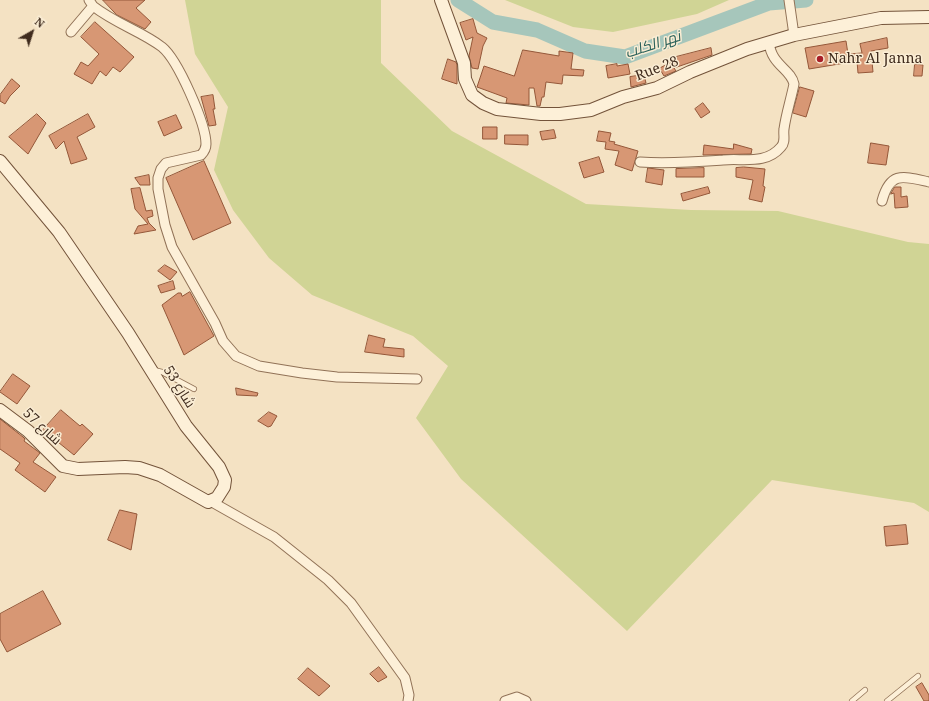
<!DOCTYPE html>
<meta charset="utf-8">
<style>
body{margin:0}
#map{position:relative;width:929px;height:701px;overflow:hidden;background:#f4e2c3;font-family:"Noto Serif",serif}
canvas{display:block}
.north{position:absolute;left:12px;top:12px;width:40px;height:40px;-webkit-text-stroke:3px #faedd4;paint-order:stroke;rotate:39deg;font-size:11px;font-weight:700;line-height:16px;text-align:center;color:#3f2b1d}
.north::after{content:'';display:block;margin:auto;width:14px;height:18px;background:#3f2b1d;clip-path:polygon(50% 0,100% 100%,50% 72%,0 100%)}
</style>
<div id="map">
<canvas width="929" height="701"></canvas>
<div class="north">N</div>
</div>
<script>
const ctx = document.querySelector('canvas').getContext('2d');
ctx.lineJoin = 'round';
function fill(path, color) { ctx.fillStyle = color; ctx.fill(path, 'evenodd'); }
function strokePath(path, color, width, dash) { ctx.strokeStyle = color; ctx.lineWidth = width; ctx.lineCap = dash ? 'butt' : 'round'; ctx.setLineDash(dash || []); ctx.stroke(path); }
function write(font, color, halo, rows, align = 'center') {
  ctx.font = font + ' "Noto Serif",Cairo,serif'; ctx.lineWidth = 3; ctx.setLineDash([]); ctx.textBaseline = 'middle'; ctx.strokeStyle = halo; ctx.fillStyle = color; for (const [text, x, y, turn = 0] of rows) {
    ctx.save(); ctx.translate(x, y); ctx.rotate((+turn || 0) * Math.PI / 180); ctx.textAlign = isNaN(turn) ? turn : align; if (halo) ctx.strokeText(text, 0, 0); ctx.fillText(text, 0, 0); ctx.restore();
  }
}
const green = new Path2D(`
 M185 0H381V63L452 131 586 204 691 210 778 211 908 242 929 244V512L914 503 772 480 627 631 461 479 416 418 448 366 413 336 312 295 269 258 233 210 214 170 228 107 195 54Z
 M505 0H729L697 14 613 32 573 27Z`);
const river = new Path2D(`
 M458 0 493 22 537 30 585 51 625 57 769 3 806 0`);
const building = new Path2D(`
 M103 0H145L136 8 151 22 145 29 117 15Z
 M473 19 477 33 487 38 483 46 478 69 472 68 469 56 473 37 466 40 460 23Z
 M95 22 134 57 120 72 113 67 106 76 100 71 92 84 74 74 81 62 88 66 99 54 81 37Z
 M887 38 888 48 871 51 873 72 858 73 857 61 809 69 805 48 846 41 848 54 862 53 860 44Z
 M711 48 712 55 674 68 676 71 664 76 661 71 657 72 656 70 677 59 676 57Z
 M523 50 559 56V51L573 53 571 69 584 70 583 76 563 75 562 84 546 82 544 97H542L540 106H537L534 88H529V105L506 103 507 98 477 87 484 66 514 76Z
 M448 59 456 62 457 65V84L442 79Z
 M617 64V66L628 64 630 74 608 78 606 66Z
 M915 64 923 65 922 76H914Z
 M644 75 646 83 631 87 630 77Z
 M12 79 20 86 10 96 5 104 0 101V95Z
 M800 87 814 91 806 117 793 113Z
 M213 95 215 109H213L216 125 209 126 201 97Z
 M703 103 710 112 701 118 695 109Z
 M37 114 46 123 28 154 9 137Z
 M88 114 95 127 77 137 87 159 71 164 64 141 56 149 49 136Z
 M176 115 182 128 164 136 158 122Z
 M483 127H497V139H483Z
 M554 130 556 138 542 140 540 132Z
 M599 131 611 133 609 141 615 142 614 144 638 151 632 171 615 165 619 151 605 149 606 142 597 141Z
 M505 135H528V145L505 144Z
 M871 143 889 146 886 165 868 163Z
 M734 144 752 149 751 154 703 155 704 145 733 149Z
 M599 157 604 172 584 178 579 163Z
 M204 161 231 223 193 240 166 178Z
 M744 167 765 169 763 186 765 187 762 202 749 199 753 180 736 177V168Z
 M648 168 664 170 662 185 646 182Z
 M704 168V177H676V169Z
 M149 175 150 185H140L135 178Z
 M708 187 710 193 683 201 681 194Z
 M895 187H901V197L907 196 908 207 895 208 894 193 891 194Z
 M140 188 146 211 152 210 153 216 147 218 149 223 156 230 134 234 138 226 148 224 135 209 131 189Z
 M165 265 177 272 170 280 158 271Z
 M173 281 175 289 161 293 158 286Z
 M190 292 214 336 184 355 162 305 178 293H181L182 296Z
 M369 335 385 339 383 347 404 349V357L365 352Z
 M13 374 30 386 17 404 0 392Z
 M236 388 258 393 257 396 237 395Z
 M61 410 80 426 82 424 93 434 74 455 43 430Z
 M269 412 277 416 271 426 268 427 258 421Z
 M0 419 23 437 25 439 24 441 40 453 33 462 56 477 45 492 15 470 20 463 0 449Z
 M120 510 137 514 131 550 108 540Z
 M906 525 908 544 886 546 884 527Z
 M43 591 61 624 7 652 0 639V614Z
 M379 667 387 677 378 682 370 674Z
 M308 668 330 686 319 696 298 679Z
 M922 683 929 695V701H924L916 687Z`);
const lane = new Path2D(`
 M154 370 162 372 194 389
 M852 701 865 690
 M887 701 918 676`);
const street = new Path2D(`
 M789 0 794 35
 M93 6C116 24 141 31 162 47 178 60 206 124 206 144 206 149 204 152 201 155L166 163 161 169 158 178V189L165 225 172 247 215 323 223 341 236 356 259 366 302 373 337 377 417 379
 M71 32 93 6 89 0
 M640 162C669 164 695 162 723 160 743 158 766 165 781 147 786 142 783 135 784 129 786 114 791 99 794 84 791 69 771 65 769 42
 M882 201C890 171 903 176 929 182
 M212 502 274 537 328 580 351 603 405 678 409 695 408 701
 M505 701 517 697 526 701`);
const secondary = new Path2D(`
 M441 0 464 63 465 79 472 95 483 103 497 109 541 114H560L591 110 623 97 657 88 690 72 747 49 794 35 881 18 929 17
 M0 161 59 232 128 333 186 426 219 467 225 480 224 487 217 498 208 502 160 475 139 468 125 467 78 469 63 466 28 431 0 410`);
const markers = [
 [820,59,4,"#a81f28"]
];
const poiNames = [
 ["Nahr Al Janna",828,59]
];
const streetNames = [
 ["Rue 28",657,69,-21],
 ["شارع 53",179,387,58],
 ["شارع 57",42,427,43]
];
const waterNames = [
 ["نهر الكلب",653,45,-18]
];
fill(green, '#d0d495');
strokePath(river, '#a6c6bb', 15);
fill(building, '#d79774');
strokePath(building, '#945739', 1);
strokePath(lane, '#917257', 6);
strokePath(street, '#917257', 11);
strokePath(secondary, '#73533a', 14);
strokePath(lane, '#fdf0d8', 4.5);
strokePath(street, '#fdf0d8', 9);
strokePath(secondary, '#fdf0d8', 12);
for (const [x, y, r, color] of markers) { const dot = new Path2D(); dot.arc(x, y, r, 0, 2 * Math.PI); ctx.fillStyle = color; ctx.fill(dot); strokePath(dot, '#faedd4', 1.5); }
write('14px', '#3f2b1d', '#faedd4', poiNames, 'left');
write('14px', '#3f2b1d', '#faedd4', streetNames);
write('italic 15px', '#2a615a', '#faedd4', waterNames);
</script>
